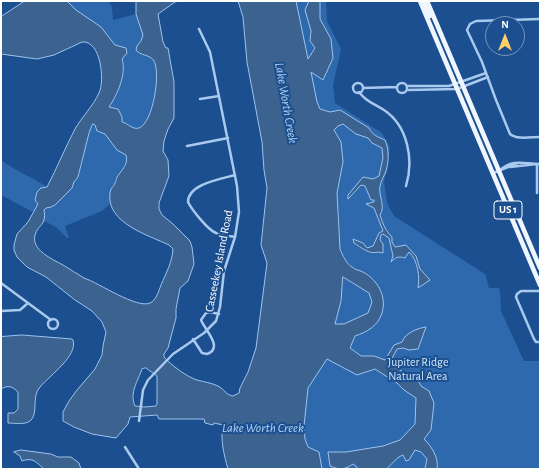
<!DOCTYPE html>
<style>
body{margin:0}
#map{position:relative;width:541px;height:470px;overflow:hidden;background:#1b4f8f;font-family:"Alegreya Sans",sans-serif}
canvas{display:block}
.frame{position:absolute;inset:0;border:2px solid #fff;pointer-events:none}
.north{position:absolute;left:485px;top:16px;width:40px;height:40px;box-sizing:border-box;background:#1b4f8f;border:1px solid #7695bc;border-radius:50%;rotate:0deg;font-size:11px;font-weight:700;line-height:16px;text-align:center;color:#fff}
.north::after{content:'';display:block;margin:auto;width:14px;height:18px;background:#ffd166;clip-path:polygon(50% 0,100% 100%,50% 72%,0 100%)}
</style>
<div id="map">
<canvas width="541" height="470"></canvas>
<div class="frame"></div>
<div class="north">N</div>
</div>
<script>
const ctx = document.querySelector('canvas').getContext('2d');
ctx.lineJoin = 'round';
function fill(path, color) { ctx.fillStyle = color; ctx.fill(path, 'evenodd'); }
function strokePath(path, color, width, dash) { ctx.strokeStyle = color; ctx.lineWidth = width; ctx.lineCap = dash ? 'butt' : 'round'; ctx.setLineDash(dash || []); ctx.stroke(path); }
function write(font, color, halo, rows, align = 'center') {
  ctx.font = font + ' "Alegreya Sans",sans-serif'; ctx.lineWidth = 4; ctx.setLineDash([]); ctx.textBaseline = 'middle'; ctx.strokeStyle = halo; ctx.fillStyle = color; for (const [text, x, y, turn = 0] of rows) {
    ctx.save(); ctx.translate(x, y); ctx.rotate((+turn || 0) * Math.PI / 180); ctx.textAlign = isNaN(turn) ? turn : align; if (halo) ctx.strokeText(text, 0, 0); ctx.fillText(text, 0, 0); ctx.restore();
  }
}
const green = new Path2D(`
 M67 1H108L112 7 113 20 136 14 143 35 141 41 140 54C144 55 149 56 152 59 163 69 153 115 143 125 140 128 136 129 132 128L126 123 122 122 121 116 117 108 109 107C114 100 124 78 124 69 124 66 123 62 122 59L127 53 126 48 115 45 101 27 76 10Z
 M292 1H326L327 21 341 49 333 85 335 103 382 133 390 147 387 171 384 181 387 203 394 216 485 274 489 288H499L500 291 501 311 524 361H540V469H301L295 465 337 193 341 175 315 104Z
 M93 124H94L98 132 105 134 117 150 126 155 127 160 110 192V204L102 211 65 226 69 238H67L56 227 44 221 43 220 42 210 46 208 52 207 72 188 74 182 79 175 89 133Z
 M1 160C16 171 32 177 47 187H43C34 194 38 194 38 203 37 206 35 210 33 212L1 195Z`);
const water = new Path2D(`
 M25 1H67L76 10 101 27 115 45 126 48 127 53 122 59C127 74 117 95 109 107L118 109 122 117V122C128 123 132 130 139 128 153 123 161 73 154 61 150 54 140 56 136 50L137 46 141 41 143 35 136 14V1H179L175 2 158 14 163 42 166 48H168L174 82V118L168 129 164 141 163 151 168 160 169 176 159 203V209L162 215 173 224 190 241 192 247 194 264 188 281 180 288 176 309V318L168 348 164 354V357C171 365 187 377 197 380 204 382 212 383 218 386 224 389 226 395 233 396L239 393 240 388 248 372 256 348 267 263 261 245 267 188 264 170 262 142 247 62 243 17 238 1H296L308 59 315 48 310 41 311 31 305 10 309 1H320V19L331 39 333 58 323 80 311 72 317 102 320 109 330 112 340 110 369 128C372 135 378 137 385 140 389 149 389 161 386 171 384 176 381 181 380 186 378 196 386 205 380 215 383 224 385 230 392 237V242L395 247 406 245 416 256 420 269 430 280 418 288C420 278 418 260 409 252L405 258C398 256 396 257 391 262L393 256 389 238 383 234 381 235 380 240 383 244V253L378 252C369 255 361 247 354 243L353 239 363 243 367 248 373 246 379 233 383 231 374 208 366 204 374 202V200H371L365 186 361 185 348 199V195L363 177 373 179 379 176 383 158 382 148 372 143 368 138 356 134 343 124 338 126 334 130 341 142 343 162 337 193 340 249C343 256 346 263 352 267 355 270 359 270 363 272 378 280 387 297 382 313 378 326 367 332 355 336L350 348 361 356H374L385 360 394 345 402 342C405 333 418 328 426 327L418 349 409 350 403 348 397 349 389 364 407 374 415 375 421 386 429 391 434 403 431 430 424 439C432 447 439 458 437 469H425L427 459 421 452 415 450 409 460 406 461 403 455C395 458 392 465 386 469H357V467L353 464C344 470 340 470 330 466L328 452H346L383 446 400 440 415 424 416 398 404 390 397 383 375 369 357 375 327 359 308 388 304 426 305 439 308 447 319 452 322 469H228C224 455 220 439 223 425L214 423 213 425 205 423 204 419H159L157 415 130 417 128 424 116 438 92 434 74 427 63 421V412L69 401 77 390 95 369 102 355 103 346 106 332 102 322 92 311 75 300 46 277 27 267 17 257 14 250V245L17 234 28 222 38 204 35 200 37 192 41 188 47 187C57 168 65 148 75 129 82 117 93 106 99 93 105 81 101 40 82 42L54 55 37 59 1 54V17ZM93 124 95 125 97 131 105 134 117 150 126 155C129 163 122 170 117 177 116 180 117 179 115 183 114 187 110 188 110 193 106 223 148 235 169 245L173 249C172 263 166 273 161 285 159 290 156 301 150 303 137 309 99 283 84 278 77 274 70 269 63 265 52 259 31 250 35 235 38 224 47 226 44 210L46 208 51 207 55 205 72 188 74 182 78 177 89 133ZM343 277 369 293 372 302 368 313 344 324H335L341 301ZM146 368 157 376V404L156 406 145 407 135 406C129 393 138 381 142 369Z
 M22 335 72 339 73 340C78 356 50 375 40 387 31 397 39 414 30 421 25 425 14 423 8 423V413H14L18 409V392C12 386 8 385 1 389V337Z
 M21 450 51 454 58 457H71L79 463 81 469H44C36 462 33 457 22 461L20 456 14 452Z`);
const minor = new Path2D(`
 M540 19 476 21 470 24 467 30 482 62 496 100 510 134C517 140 531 137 540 137
 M397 88a5 5 0 1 1 10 0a5 5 0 1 1-10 0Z
 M353 88a5 5 0 1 1 10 0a5 5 0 1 1-10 0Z
 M407 86H449L486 73
 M363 88 397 87
 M407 90 457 89 488 77
 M359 92C367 103 374 103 384 110 408 126 414 160 406 186
 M200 99 219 96
 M187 146 228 138
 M510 167 537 164V193
 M499 171C514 158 523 164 540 164
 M493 173 518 163
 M235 175C221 179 188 184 188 202 192 210 208 230 216 233 221 236 229 236 235 237
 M1 283 51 320
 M540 291H521L517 294 516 297 534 339 536 342H540
 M1 311 20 310 28 303
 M48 324a5 5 0 1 1 10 0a5 5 0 1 1-10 0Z
 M193 339 202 353 207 354C224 348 205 330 201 320L206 313 210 312 219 314
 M139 421 143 390 148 380 173 354 204 333 216 321 220 307 224 271 235 237 239 212 237 186 210 52 199 29
 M125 447 139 469`);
const primary = new Path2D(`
 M420 1 540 285
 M420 1 426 6 430 16
 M427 1 540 268`);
const shields = [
 [508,210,28]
];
const shieldNames = [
 ["US 1",508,210]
];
const streetNames = [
 ["Casseekey Island Road",219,261,-79]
];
const parkNames = [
 ["Jupiter Ridge",418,362],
 ["Natural Area",418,376]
];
const waterNames = [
 ["Lake Worth Creek",286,103,80],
 ["Lake Worth Creek",263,428]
];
fill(green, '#2e69ad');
fill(water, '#3c6290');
strokePath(water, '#9cc4f0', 1);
strokePath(minor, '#a9c9ee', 2.5);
strokePath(primary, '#f0f6ff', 4.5);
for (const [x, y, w] of shields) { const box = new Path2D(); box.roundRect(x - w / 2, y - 9, w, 18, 3); ctx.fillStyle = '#1b4f8f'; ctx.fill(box); strokePath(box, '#fff', 1); }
write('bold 11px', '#fff', null, shieldNames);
write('12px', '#fff', '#1b4f8f', streetNames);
write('12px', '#cfe3fa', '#1b4f8f', parkNames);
write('italic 13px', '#b5d3f5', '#1b4f8f', waterNames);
</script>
